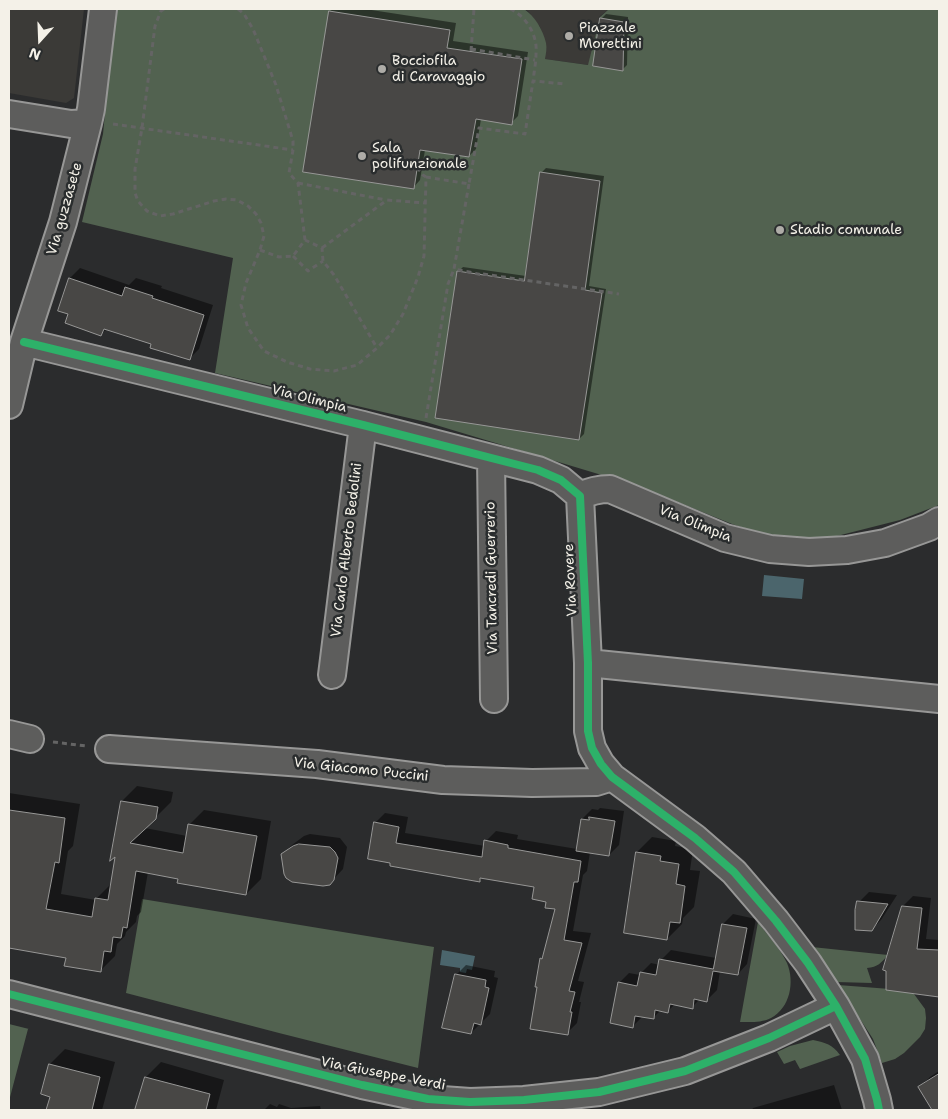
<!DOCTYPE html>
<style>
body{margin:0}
#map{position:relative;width:948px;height:1119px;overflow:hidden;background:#2b2c2d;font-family:"Shantell Sans",sans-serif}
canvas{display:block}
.frame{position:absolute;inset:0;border:10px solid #f4f1e8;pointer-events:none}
.north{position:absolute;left:15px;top:15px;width:50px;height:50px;-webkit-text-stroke:4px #2a2d2e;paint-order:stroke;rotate:200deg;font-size:14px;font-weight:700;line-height:20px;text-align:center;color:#f4f1e8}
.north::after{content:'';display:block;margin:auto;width:18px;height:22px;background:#f4f1e8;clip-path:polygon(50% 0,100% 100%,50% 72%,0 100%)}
</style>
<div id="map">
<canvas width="948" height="1119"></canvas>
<div class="frame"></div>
<div class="north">N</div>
</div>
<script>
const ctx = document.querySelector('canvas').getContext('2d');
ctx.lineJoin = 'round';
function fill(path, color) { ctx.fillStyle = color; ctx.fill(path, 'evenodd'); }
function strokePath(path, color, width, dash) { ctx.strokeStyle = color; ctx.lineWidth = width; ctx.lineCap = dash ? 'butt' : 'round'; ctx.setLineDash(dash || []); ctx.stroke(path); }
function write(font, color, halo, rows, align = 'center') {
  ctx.font = font + ' "Shantell Sans",sans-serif'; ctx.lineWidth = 5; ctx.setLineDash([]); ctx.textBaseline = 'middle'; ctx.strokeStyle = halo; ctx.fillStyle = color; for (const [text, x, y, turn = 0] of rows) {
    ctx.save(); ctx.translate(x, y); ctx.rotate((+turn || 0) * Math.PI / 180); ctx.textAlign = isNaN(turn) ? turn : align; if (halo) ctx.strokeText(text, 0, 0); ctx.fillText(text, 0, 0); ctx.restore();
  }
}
const built = new Path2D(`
 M9 9H84L74 98 66 103 9 93Z
 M524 9H609L599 17 589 65 545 59 546 45 540 27 528 11Z`);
const green = new Path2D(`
 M115 9H524C535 16 543 30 546 43 547 48 546 54 545 59L588 65 600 17 609 9H939V505L900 520 833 537 806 539 762 534 732 524 638 486 426 422 215 373 233 258 82 222 103 134Z
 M142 899 434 947 418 1068 279 1033 126 993Z
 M758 922C767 935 780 948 787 963 795 982 790 1008 771 1018 761 1023 750 1022 740 1022Z
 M812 947 888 955C881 963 878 967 867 968L872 983 836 982Z
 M838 985 903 990 914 994 925 1009 926 1018 925 1029 920 1037 904 1053 895 1059 882 1063 873 1039Z
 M9 1024 29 1029H28L9 1101Z
 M813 1040C826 1043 832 1044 840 1055L800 1069 795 1060 784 1064 777 1052 790 1046Z`);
const water = new Path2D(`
 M764 575 804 579 802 599 762 596Z
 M442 950 475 956 472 970 467 969 466 973 460 972V968L440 965Z`);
const shadow = new Path2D(`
 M333 9H365L456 23 453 41 528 52 518 116 511 123 481 119 476 149 469 156 425 150 420 180 413 188 330 11Z
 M606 14 628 17 627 65 623 69 601 19Z
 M546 168 604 176 589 286 606 289 584 434 579 439 458 272 463 267 526 276 541 173Z
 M80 268 129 285 136 278 162 286 161 288 213 305 199 349 189 359 152 343 107 329 101 334 70 313 60 310 70 278Z
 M137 786 173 792 171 802 145 828 187 836 189 825 204 810 271 821 261 879 246 894 179 878 148 872 141 912 137 916 136 922 126 932 125 936 117 944 115 956 100 971 67 957 9 947V882L14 855 9 854V793L80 804 73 846 68 851 61 894 96 900V899L112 883 117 853 112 858 122 801Z
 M600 808 624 811 619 845 609 855 590 852 587 871 583 875 573 931 591 933 578 981 584 982 579 1002H581L577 1023 567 1033 539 986 541 959 545 955 557 908 548 901 536 886 483 877 479 881 391 865 375 823 385 813 408 817 405 833 485 846 486 841 496 831 518 835 517 839 577 849 582 819 592 809 598 810Z
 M310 834 340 838 347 847 343 869 331 882 282 855 292 845 304 836Z
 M652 837 676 841 675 846 693 849 690 870 700 871 694 907 683 918 682 924 667 939 637 852Z
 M869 892 897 895 881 920 871 930 859 902Z
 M913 896 931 898 926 939 939 940V996L887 989 903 906Z
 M733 914 756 919 747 964 738 974 720 971 717 990 707 1000 700 999 692 1007 675 1004 668 1011 661 1010 653 1018 643 1016 633 1026 619 983 629 973 640 975 641 973 651 963 660 965 661 960 671 950 716 958 723 924Z
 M466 965 495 971 494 977 498 978 490 1014 471 1033 456 975Z
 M65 1049 115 1062 102 1110H48L51 1096 50 1064Z
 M161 1062 224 1080 216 1110H137L146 1077Z
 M939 1071V1104L932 1108 920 1087 930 1077Z
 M834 1085 842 1110H752L753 1108Z
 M270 1104 277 1107 279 1104 291 1108 320 1106 321 1110H264Z`);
const building = new Path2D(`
 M329 11 450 30 447 48 522 59 512 125 476 119 469 157 420 150 414 189 303 172Z
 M600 18 624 22 623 71 593 66Z
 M540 172 600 181 585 290 602 293 579 440 435 418 457 271 524 281Z
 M69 278 122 296 125 287 153 296 152 298 204 315 190 360 150 348 151 344 104 329 101 336 65 323 68 314 58 311Z
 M121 801 158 807 156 819 130 843 183 853 188 824 257 836 246 895 177 883 178 879 136 871 127 928 123 927 121 938 113 937 111 952 104 951 101 972 64 966 66 958 9 948V810L65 818 59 863 55 862 46 909 92 917 95 898 108 900 115 857 110 861Z
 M589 817 615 821 609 856 576 851 581 819 589 820Z
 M374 822 399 827 396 843 482 857 484 840 508 845V848L581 861 578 882H574L564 940 582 943 569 991 575 992 570 1012H572L568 1035 530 1029 537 987H535L540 958 542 959 555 909 545 908 546 902 532 899 534 887 480 878V882L390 866V863L368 859Z
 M299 844 330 847 335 852 338 858 334 880 330 885 323 886 292 882 286 878 284 874 281 854 293 846Z
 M636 852 661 856 660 861 679 864 676 884 685 886 680 923 670 922 667 940 624 933Z
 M857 901 888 904 872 931 855 930V910Z
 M902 906 922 908 917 949 939 950V997L886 990V971L883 970Z
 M722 924 747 928 738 975 713 971 707 1002 694 999 693 1009 670 1004 668 1013 655 1010 654 1019 635 1016 633 1028 610 1023 618 982 637 986 640 972 656 975 659 959 713 969Z
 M455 974 486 980 485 987 489 988 481 1025 474 1023 471 1034 442 1028Z
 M49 1064 100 1077 92 1110H46L50 1097 41 1094Z
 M939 1074V1110H932L918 1087Z
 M145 1077 210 1094 206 1110H135Z`);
const path = new Path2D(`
 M164 9 161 11 155 26 142 128 135 169V193L138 201 147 211 160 216 173 214 214 201 226 199 237 200 248 206 256 214 261 223 264 236 260 250 246 283 241 305 248 328 264 351 287 362 310 369 334 371 357 365 377 348 390 335 403 314 418 277 424 256 426 177 423 175 417 167
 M238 9 244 14 253 29 276 85 293 141V150L289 173 298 183 305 240
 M510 9C526 16 538 35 536 54 536 63 534 72 533 81
 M471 49 535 60
 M471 51 474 9
 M113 124 293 150
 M426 177 469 184 479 128 525 134 533 81 565 84
 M298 183 386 200
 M469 184 454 269 483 275
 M322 248 387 200 425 203
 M260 250 279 257 293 256 305 240 322 248 323 261 334 275 377 348
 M293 256 308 271 323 261
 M483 274 619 294
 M426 418 448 284 454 269
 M53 742 86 746`);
const minor = new Path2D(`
 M9 114 71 124 88 123
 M24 342 363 425 538 470 561 480 580 496
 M9 405 24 342 63 222 88 123 91 109 103 9
 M491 458 494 699
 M580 496 588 663V731L592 748 601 764 612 777 695 838 734 872 776 921 808 963 836 1006 865 1059 877 1100 879 1110
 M580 496C590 491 598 489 610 489L725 538 770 549 809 552 847 550 885 543 929 527 939 521
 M588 663 939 699
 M332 675 363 425
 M9 734 30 739
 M109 749 317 764 443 780 532 783 596 782 612 777
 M9 994 362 1085 428 1099 470 1102 524 1100 599 1092 685 1071 769 1038 836 1006`);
const cycleway = new Path2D(`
 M24 342 363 425 538 470 561 480 580 496 588 663V731L592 748 601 764 612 777 695 838 734 872 776 921 808 963 836 1006 865 1059 877 1100 879 1110
 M9 994 362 1085 428 1099 470 1102 524 1100 599 1092 685 1071 769 1038 836 1006`);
const markers = [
 [569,36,5,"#aeaca7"],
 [382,69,5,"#aeaca7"],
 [362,156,5,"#aeaca7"],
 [780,230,5,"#aeaca7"]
];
const poiNames = [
 ["Piazzale",579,28],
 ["Morettini",579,44],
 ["Bocciofila",392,61],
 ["di Caravaggio",392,77],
 ["Sala",372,148],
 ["polifunzionale",372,164],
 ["Stadio comunale",790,230]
];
const streetNames = [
 ["Via guzzasete",65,209,-74],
 ["Via Olimpia",309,399,14],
 ["Via Olimpia",695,524,22],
 ["Via Carlo Alberto Bedolini",347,550,-83],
 ["Via Tancredi Guerrerio",492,578,-91],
 ["Via Rovere",571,580,-93],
 ["Via Giacomo Puccini",361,770,6],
 ["Via Giuseppe Verdi",383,1074,11]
];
fill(built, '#3b3a37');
fill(green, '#526250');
fill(water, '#4b656c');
fill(shadow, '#0007');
fill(building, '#484745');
strokePath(building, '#979796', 1);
strokePath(minor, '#979796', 30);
strokePath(path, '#646464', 3, [5, 4]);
strokePath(minor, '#5d5d5c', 26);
strokePath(cycleway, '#2db169', 8);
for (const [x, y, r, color] of markers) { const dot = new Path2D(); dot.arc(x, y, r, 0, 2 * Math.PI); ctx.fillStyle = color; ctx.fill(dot); strokePath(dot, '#2a2d2e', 2); }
write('14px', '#f4f1e8', '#2a2d2e', poiNames, 'left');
write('14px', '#f4f1e8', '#2a2d2e', streetNames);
</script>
